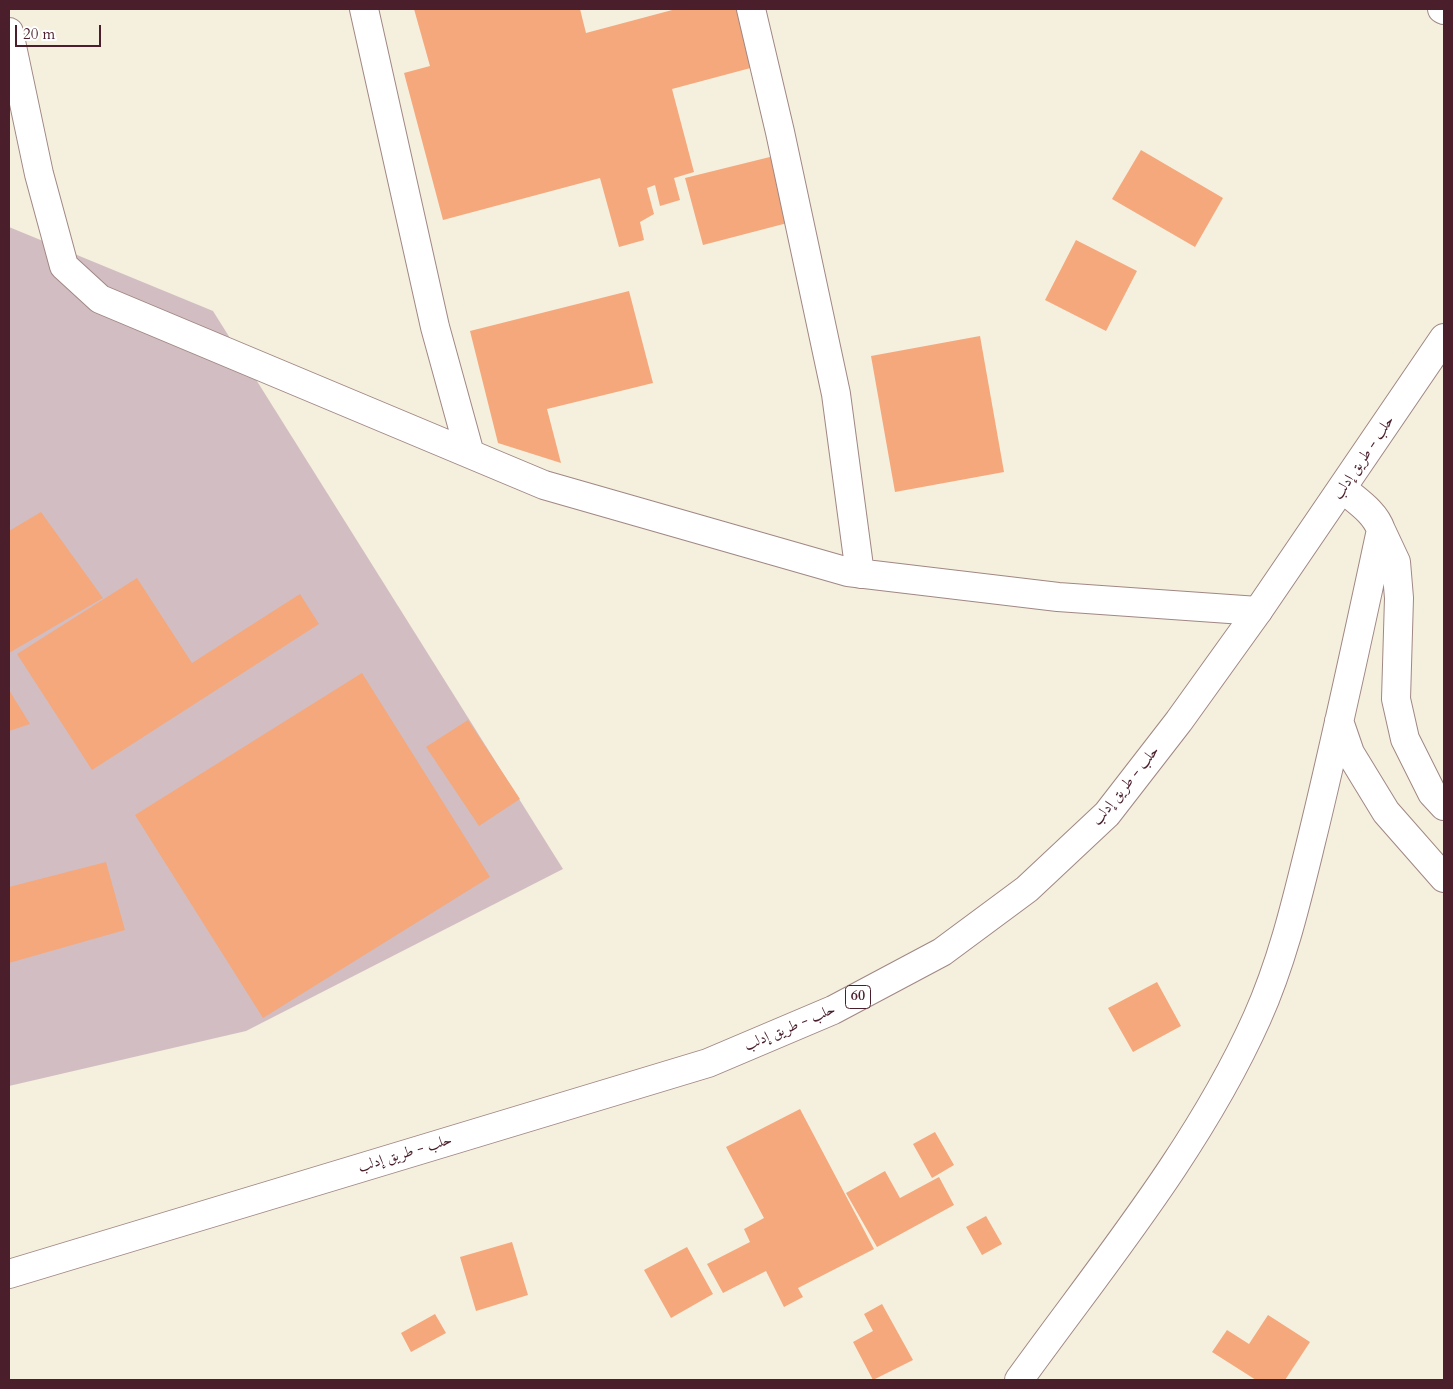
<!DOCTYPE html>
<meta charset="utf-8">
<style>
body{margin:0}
#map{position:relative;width:1453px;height:1389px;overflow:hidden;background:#f5efdd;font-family:Cardo,serif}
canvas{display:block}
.frame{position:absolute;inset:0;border:10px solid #4a1f2b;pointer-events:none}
.scale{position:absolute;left:15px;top:25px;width:86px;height:22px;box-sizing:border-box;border:2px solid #4a1f2b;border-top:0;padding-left:6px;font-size:15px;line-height:18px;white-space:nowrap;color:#4a1f2b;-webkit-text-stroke:4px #fff;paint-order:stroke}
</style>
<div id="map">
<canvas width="1453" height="1389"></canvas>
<div class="frame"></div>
<div class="scale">20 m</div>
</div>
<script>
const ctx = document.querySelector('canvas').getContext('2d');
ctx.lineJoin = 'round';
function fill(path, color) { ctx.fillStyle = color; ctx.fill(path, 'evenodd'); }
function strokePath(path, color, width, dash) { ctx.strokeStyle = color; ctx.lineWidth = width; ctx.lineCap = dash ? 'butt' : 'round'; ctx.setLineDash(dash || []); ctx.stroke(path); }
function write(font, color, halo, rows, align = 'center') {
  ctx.font = font + ' Cardo,Amiri,serif'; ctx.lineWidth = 4; ctx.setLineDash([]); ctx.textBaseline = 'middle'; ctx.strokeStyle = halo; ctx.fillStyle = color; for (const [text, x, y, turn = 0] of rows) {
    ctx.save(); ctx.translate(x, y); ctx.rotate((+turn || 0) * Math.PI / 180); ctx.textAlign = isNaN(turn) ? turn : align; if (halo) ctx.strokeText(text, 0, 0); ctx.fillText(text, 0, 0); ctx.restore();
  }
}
const industrial = new Path2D(`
 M9 227 213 311 563 869 246 1031 9 1086Z`);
const building = new Path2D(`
 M414 9H580L586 33 676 9H743L758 66 672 89 694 172 674 178 680 200 660 206 655 185 647 188 654 214 640 222 644 240 619 247 600 178 443 220 404 73 430 66Z
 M1141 150 1223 198 1195 247 1112 199Z
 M778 155 795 221 703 245 685 178Z
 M1076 240 1137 271 1106 331 1045 300Z
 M629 291 653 383 547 409 561 463 498 443 470 331Z
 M980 336 1004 472 895 492 871 356Z
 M41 512 103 598 9 653V531Z
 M137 578 192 663 300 594 319 624 92 770 17 654Z
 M362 673 490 877 263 1018 135 815Z
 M9 690 30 724 9 731Z
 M468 720 520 799 479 826 426 747Z
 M106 862 125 930 9 963V887Z
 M1157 982 1181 1026 1133 1052 1108 1008Z
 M800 1109 874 1249 798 1288 803 1297 784 1307 766 1271 723 1293 707 1264 750 1242 744 1229 764 1218 726 1147Z
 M935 1132 954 1165 932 1178 913 1144Z
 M885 1171 900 1198 939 1177 954 1205 877 1247 846 1193Z
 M986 1216 1002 1244 982 1255 966 1227Z
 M512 1242 528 1295 476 1311 460 1257Z
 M687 1247 713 1294 671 1318 644 1270Z
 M882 1304 913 1360 873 1380 853 1342 873 1331 864 1314Z
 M435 1314 446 1333 411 1352 401 1333Z
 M1268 1315 1310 1342 1285 1380H1256L1212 1352 1227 1330 1249 1344Z`);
const minor = new Path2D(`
 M364 9 435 327 470 454
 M751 9 780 132 836 394 860 574
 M1442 9 1444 10
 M9 32 39 174 64 266 100 299 544 485 848 572 1058 597 1258 611
 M1381 530 1396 562 1399 598 1396 699 1405 739 1432 793 1444 806
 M1339 721 1350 753 1386 812 1444 878
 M1019 1380C1102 1265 1199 1148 1257 1018 1283 960 1297 899 1312 838 1337 736 1359 632 1381 530 1375 512 1357 501 1343 489`);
const highway = new Path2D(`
 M9 1274 708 1063 833 1010 942 952 1027 889 1107 814 1179 721 1258 611 1444 338`);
const shields = [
 [858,997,25]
];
const shieldNames = [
 ["60",858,997]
];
const streetNames = [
 ["حلب - طريق إدلب",1364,458,-56],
 ["حلب - طريق إدلب",1126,786,-51],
 ["حلب - طريق إدلب",790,1028,-23],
 ["حلب - طريق إدلب",405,1154,-17]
];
fill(industrial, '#d2bec2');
fill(building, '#f4a87c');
strokePath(minor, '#a08784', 30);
strokePath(highway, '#a08784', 30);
strokePath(minor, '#fff', 28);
strokePath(highway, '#fff', 28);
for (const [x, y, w] of shields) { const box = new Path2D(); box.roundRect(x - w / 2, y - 11.5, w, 23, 4); ctx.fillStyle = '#fff'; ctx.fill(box); strokePath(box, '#4a1f2b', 1); }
write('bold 14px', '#4a1f2b', null, shieldNames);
write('15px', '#4a1f2b', '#fff', streetNames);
</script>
